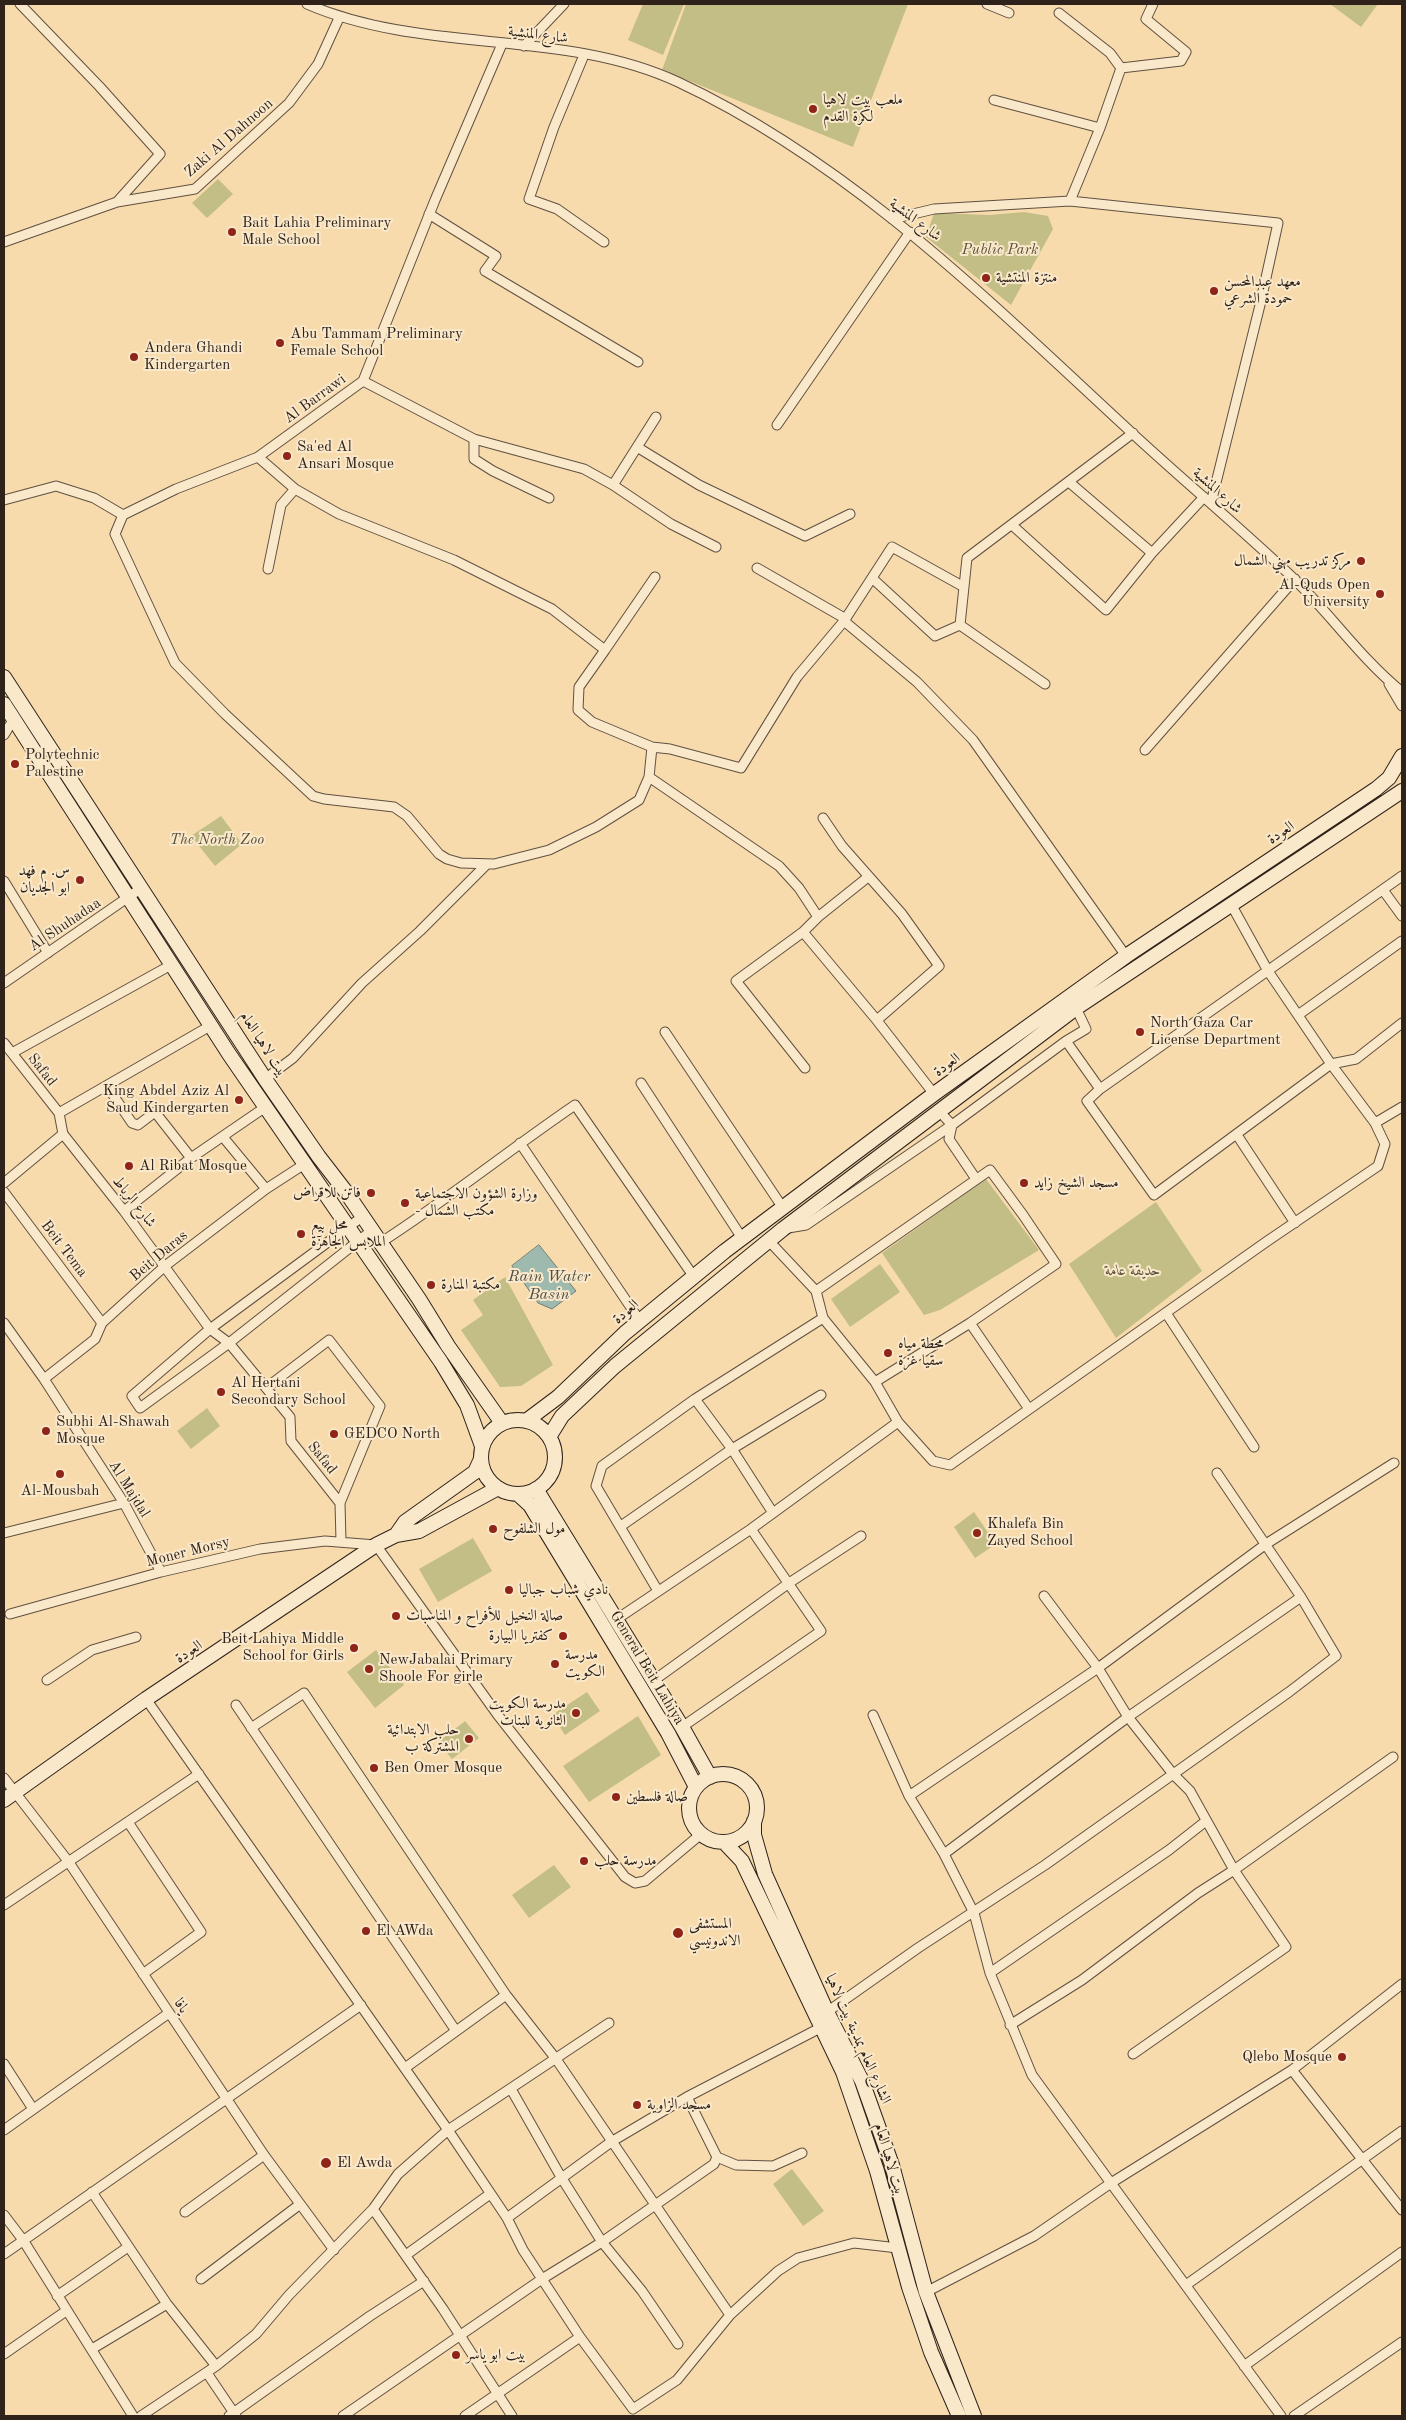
<!DOCTYPE html>
<meta charset="utf-8">
<style>
body{margin:0}
#map{position:relative;width:1406px;height:2420px;overflow:hidden;background:#f8dbad;font-family:"Old Standard TT",serif}
canvas{display:block}
.frame{position:absolute;inset:0;border:5px solid #2e221b;pointer-events:none}
</style>
<div id="map">
<canvas width="1406" height="2420"></canvas>
<div class="frame"></div>
</div>
<script>
const ctx = document.querySelector('canvas').getContext('2d');
ctx.lineJoin = 'round';
function fill(path, color) { ctx.fillStyle = color; ctx.fill(path, 'evenodd'); }
function strokePath(path, color, width, dash) { ctx.strokeStyle = color; ctx.lineWidth = width; ctx.lineCap = dash ? 'butt' : 'round'; ctx.setLineDash(dash || []); ctx.stroke(path); }
function write(font, color, halo, rows, align = 'center') {
  ctx.font = font + ' "Old Standard TT",Amiri,serif'; ctx.lineWidth = 4; ctx.setLineDash([]); ctx.textBaseline = 'middle'; ctx.strokeStyle = halo; ctx.fillStyle = color; for (const [text, x, y, turn = 0] of rows) {
    ctx.save(); ctx.translate(x, y); ctx.rotate((+turn || 0) * Math.PI / 180); ctx.textAlign = isNaN(turn) ? turn : align; if (halo) ctx.strokeText(text, 0, 0); ctx.fillText(text, 0, 0); ctx.restore();
  }
}
const green = new Path2D(`
 M643 4H684L663 55 628 40Z
 M686 4H908L853 147 662 70Z
 M1330 4H1378L1361 27Z
 M218 179 233 194 207 218 192 203Z
 M1024 212 1048 216 1053 229 1011 305 926 237 934 213 990 215Z
 M221 816 242 844 215 866 191 836Z
 M986 1179 1039 1250 940 1310 924 1315 882 1253Z
 M1156 1202 1202 1271 1116 1338 1069 1264Z
 M880 1264 900 1292 850 1327 831 1299Z
 M505 1277 553 1365 521 1386 500 1387 461 1330 483 1315 473 1300Z
 M207 1408 220 1426 191 1449 177 1431Z
 M974 1512 996 1544 975 1558 954 1527Z
 M473 1538 492 1571 438 1602 419 1569Z
 M376 1650 404 1685 375 1708 347 1672Z
 M587 1692 600 1711 565 1735 552 1715Z
 M638 1716 661 1755 589 1802 563 1766Z
 M465 1721 479 1738 452 1759 438 1742Z
 M554 1865 571 1887 529 1918 512 1895Z
 M792 2169 824 2211 803 2226 773 2184Z`);
const water = new Path2D(`
 M539 1245 576 1291 552 1309 538 1303 512 1266Z`);
const minor = new Path2D(`
 M20 4 99 86 160 154 117 202
 M307 4C425 55 562 28 678 82 853 164 992 304 1132 433 1184 481 1239 527 1291 576 1330 613 1360 658 1402 692
 M987 4 1009 13
 M1059 13 1110 53 1121 68
 M524 46 564 4
 M584 55 554 127 529 199 557 209 604 242
 M994 100 1100 128
 M1070 201 1100 128 1121 68 1181 61 1186 52 1146 19 1153 4
 M429 214 496 256 485 271 638 362
 M892 219 934 209 1070 201 1278 223 1260 305 1211 503
 M4 242 117 202 195 189 289 103 318 64 339 18
 M363 381 474 439V459L493 471 549 498
 M777 425 910 232
 M474 439 584 469 613 485 656 417
 M637 447 699 485 805 536 850 514
 M258 457 295 489 339 514 454 560 552 609 605 650 579 687 578 710 592 722 652 747 670 749 741 768 797 677 844 621 892 547 964 587
 M1069 482 1152 553
 M613 485 671 524 716 547
 M4 500 56 486 94 498 123 515 176 489 258 457 363 381 435 200 502 44
 M123 515 115 534 175 663 225 714 313 796 324 799 394 807 407 816 439 854 447 859 461 863 494 864 549 850 596 827 639 800 649 777
 M1012 525 1106 610 1152 553 1204 497
 M757 568 846 619
 M268 569 281 505 295 489
 M872 578 935 636 960 625
 M844 621 917 682 973 740 1126 956
 M605 650 655 577
 M1045 684 960 625 967 558 1133 433
 M1389 684 1402 706
 M4 735 13 720
 M652 747 649 777 779 866 799 888 818 917
 M1145 750 1295 579
 M823 818 842 846 902 914 939 966 877 1020
 M4 881 48 953
 M1383 890 1402 916
 M803 932 875 1018 934 1094
 M4 983 140 889
 M1076 1008 1086 1029 1066 1041 1100 1089 1087 1101 1154 1195 1331 1064 1356 1059 1402 1023
 M1298 1015 1402 941
 M665 1032 783 1208
 M4 1043 59 1113 63 1134 124 1211 210 1329 229 1343 290 1417 291 1441 340 1503 341 1541
 M12 1053 171 965
 M805 1068 736 981 803 932 818 917 868 877
 M265 1079 293 1058 362 983 420 931 487 864
 M641 1083 742 1238
 M107 1086 132 1123 138 1125 155 1112 191 1158
 M1100 1089 1402 876
 M939 1111 952 1125 949 1139 976 1179
 M59 1113 210 1026
 M1375 1123 1402 1107
 M1237 1135 1295 1223
 M223 1137 266 1189
 M520 1143 640 1321
 M4 1183 63 1134
 M4 1192 102 1323
 M124 1211 191 1158 264 1108
 M362 1217 210 1329 132 1396 140 1408 229 1343 371 1231
 M788 1228 806 1225 952 1125 1066 1041
 M769 1241 816 1291 823 1318 875 1382 898 1422 933 1461 950 1465 1266 1242 1378 1166 1385 1144 1375 1123 1331 1064 1268 971 1232 906
 M380 1243C447 1200 509 1150 575 1105L694 1277
 M816 1291 990 1170 1023 1215 1056 1264 970 1323 875 1382
 M1166 1313 1254 1447
 M4 1323 44 1379 124 1503 161 1572
 M970 1323 1029 1409
 M44 1379 95 1339 102 1323 165 1266 266 1189 303 1165
 M266 1388 329 1340 380 1406 340 1503
 M695 1399 732 1449 773 1513
 M621 1526 732 1449 821 1395
 M4 1533 124 1503
 M658 1591 596 1486 602 1466 695 1399 823 1318
 M1044 1596 1098 1668 1128 1717 1173 1774 1190 1791 1234 1870 1286 1947 1133 2054
 M10 1614 161 1572 260 1549 325 1541 376 1545 497 1714 625 1877 635 1883 645 1881 701 1834
 M617 1619 751 1529 898 1422
 M47 1680 92 1650 136 1637
 M653 1681 789 1583 861 1536
 M146 1699 448 2130 507 2218 523 2250 580 2337 633 2409 677 2380 730 2315 778 2271 798 2258 854 2243 898 2248
 M236 1705 456 2031
 M873 1715 909 1796 944 1854
 M682 1727 821 1631 751 1529
 M251 1728 304 1693 506 1995 556 2059 730 2315
 M4 1778 68 1861 264 2155 334 2250
 M909 1796 1098 1668 1266 1544 1394 1463
 M128 1822 201 1932 143 1974
 M4 1905 199 1774
 M990 1973 1169 1850 1206 1821
 M827 2012 918 1948 1045 1865 1289 1692 1336 1656 1301 1597 1217 1473
 M1010 2025 1082 1980 1198 1893 1234 1870 1393 1757
 M4 2064 33 2109
 M405 2068 506 1995
 M1292 2070 1402 2210
 M511 2089 561 2177 602 2242 642 2291 678 2344
 M687 2097 717 2157 736 2165 773 2166 802 2153
 M4 2130 169 2013
 M92 2192 167 2304 216 2366
 M373 2209 443 2309 512 2416
 M185 2212 264 2155
 M4 2215 23 2240 133 2416
 M507 2218 611 2142 687 2097 822 2027
 M4 2254 361 2005
 M406 2255 490 2194
 M201 2279 299 2205
 M1186 2285 1402 2131
 M926 2292 1034 2236 1111 2183 1292 2070 1402 1984
 M57 2296 128 2247
 M92 2349 167 2304
 M4 2354 66 2311
 M1244 2366 1402 2252
 M207 2373 236 2416
 M141 2416 216 2366 256 2334 289 2295 373 2209 398 2174 448 2130 609 2023
 M229 2416 370 2316 424 2281
 M343 2416 542 2279 602 2242 714 2164 717 2157
 M465 2416 580 2337
 M1281 2416 1032 2075 990 1973 974 1913 944 1854 1128 1717 1301 1597
 M1294 2416 1402 2342`);
const secondary = new Path2D(`
 M4 677 265 1079 319 1157 346 1192 419 1299 448 1346 502 1423
 M4 704 229 1054 441 1362 467 1405 482 1446
 M481 1457a37 37 0 1 1 74 0a37 37 0 1 1-74 0Z
 M526 1421 558 1397 625 1333 725 1251 934 1094 1126 956 1376 789 1389 778 1402 756
 M549 1437 562 1416 615 1366 783 1229 1076 1008 1402 791
 M536 1489 682 1727 710 1777
 M518 1494 530 1505 668 1733 696 1787
 M396 1535 405 1522 475 1472 481 1459
 M689 1808a34 34 0 1 1 68 0a34 34 0 1 1-68 0Z
 M4 1800 146 1699 376 1545 396 1535 419 1531 498 1488
 M754 1821V1835L765 1874 827 2012 862 2081 892 2165 926 2292 974 2416
 M724 1842 742 1861 843 2072 877 2171 909 2287 931 2352 959 2416`);
const markers = [
 [813,109,5,"#8f2418"],
 [232,232,5,"#8f2418"],
 [986,278,5,"#8f2418"],
 [1214,291,5,"#8f2418"],
 [280,343,5,"#8f2418"],
 [134,357,5,"#8f2418"],
 [287,456,5,"#8f2418"],
 [1361,561,5,"#8f2418"],
 [1380,594,5,"#8f2418"],
 [15,764,5,"#8f2418"],
 [80,880,5,"#8f2418"],
 [1140,1032,5,"#8f2418"],
 [239,1100,5,"#8f2418"],
 [129,1166,5,"#8f2418"],
 [1024,1183,5,"#8f2418"],
 [371,1193,5,"#8f2418"],
 [405,1203,5,"#8f2418"],
 [301,1234,5,"#8f2418"],
 [431,1285,5,"#8f2418"],
 [888,1353,5,"#8f2418"],
 [221,1392,5,"#8f2418"],
 [46,1431,5,"#8f2418"],
 [334,1434,5,"#8f2418"],
 [60,1474,5,"#8f2418"],
 [493,1529,5,"#8f2418"],
 [977,1533,5,"#8f2418"],
 [509,1590,5,"#8f2418"],
 [396,1616,5,"#8f2418"],
 [563,1636,5,"#8f2418"],
 [354,1648,5,"#8f2418"],
 [555,1664,5,"#8f2418"],
 [369,1669,5,"#8f2418"],
 [576,1713,5,"#8f2418"],
 [469,1739,5,"#8f2418"],
 [374,1768,5,"#8f2418"],
 [616,1797,5,"#8f2418"],
 [584,1861,5,"#8f2418"],
 [366,1931,5,"#8f2418"],
 [678,1933,6,"#8f2418"],
 [1342,2057,5,"#8f2418"],
 [637,2105,5,"#8f2418"],
 [326,2163,6,"#8f2418"],
 [456,2355,5,"#8f2418"]
];
const streetNames = [
 ["شارع المنشية",538,35,7],
 ["Zaki Al Dahnoon",229,138,-41],
 ["شارع المنشية",915,220,37],
 ["Al Barrawi",315,399,-36],
 ["شارع المنشية",1217,491,42],
 ["العودة",1281,833,-34],
 ["Al Shuhadaa",65,925,-34],
 ["بيت لاهيا العام",263,1044,57],
 ["العودة",947,1065,-36],
 ["Safad",42,1070,52],
 ["شارع الرباط",134,1202,52],
 ["Beit Tema",64,1249,53],
 ["Beit Daras",159,1256,-40],
 ["العودة",626,1312,-40],
 ["Safad",322,1458,51],
 ["Al Majdal",129,1489,58],
 ["Moner Morsy",188,1552,-14],
 ["العودة",189,1652,-33],
 ["General Beit Lahiya",647,1668,59],
 ["يافا",181,2006,56],
 ["الشارع العام بمدينة بيت لاهيا",858,2039,66],
 ["بيت لاهيا العام",889,2159,73]
];
const poiNames = [
 ["ملعب بيت لاهيا",823,100],
 ["لكرة القدم",823,117],
 ["Bait Lahia Preliminary",242,223],
 ["Male School",242,240],
 ["منتزة المنتشية",996,278],
 ["معهد عبدالمحسن",1224,282],
 ["حمودة الشرعي",1224,299],
 ["Abu Tammam Preliminary",290,334],
 ["Female School",290,351],
 ["Andera Ghandi",144,348],
 ["Kindergarten",144,365],
 ["Sa'ed Al",297,447],
 ["Ansari Mosque",297,464],
 ["مركز تدريب مهني الشمال",1351,561,"right"],
 ["Al-Quds Open",1370,585,"right"],
 ["University",1370,602,"right"],
 ["Polytechnic",25,755],
 ["Palestine",25,772],
 ["س. م فهد",70,871,"right"],
 ["ابو الجديان",70,888,"right"],
 ["North Gaza Car",1150,1023],
 ["License Department",1150,1040],
 ["King Abdel Aziz Al",229,1091,"right"],
 ["Saud Kindergarten",229,1108,"right"],
 ["Al Ribat Mosque",139,1166],
 ["مسجد الشيخ زايد",1034,1183],
 ["فاتن للاقراض",361,1193,"right"],
 ["وزارة الشؤون الاجتماعية",415,1194],
 ["- مكتب الشمال",415,1211],
 ["محل بيع",311,1225],
 ["الملابس الجاهزة",311,1242],
 ["مكتبة المنارة",441,1285],
 ["محطة مياه",898,1344],
 ["سقيا غزة",898,1361],
 ["Al Hertani",231,1383],
 ["Secondary School",231,1400],
 ["Subhi Al-Shawah",56,1422],
 ["Mosque",56,1439],
 ["GEDCO North",344,1434],
 ["Al-Mousbah",60,1491,"center"],
 ["Khalefa Bin",987,1524],
 ["Zayed School",987,1541],
 ["مول الشلفوح",503,1529],
 ["نادي شباب جباليا",519,1590],
 ["صالة النخيل للأفراح و المناسبات",406,1616],
 ["كفتريا البيارة",553,1636,"right"],
 ["Beit Lahiya Middle",344,1639,"right"],
 ["School for Girls",344,1656,"right"],
 ["مدرسة",565,1655],
 ["الكويت",565,1672],
 ["NewJabalai Primary",379,1660],
 ["Shoole For girle",379,1677],
 ["مدرسة الكويت",566,1704,"right"],
 ["الثانوية للبنات",566,1721,"right"],
 ["حلب الابتدائية",459,1730,"right"],
 ["المشتركة ب",459,1747,"right"],
 ["Ben Omer Mosque",384,1768],
 ["صالة فلسطين",626,1797],
 ["مدرسة حلب",594,1861],
 ["المستشفى",689,1924],
 ["الاندونيسي",689,1941],
 ["El AWda",376,1931],
 ["Qlebo Mosque",1332,2057,"right"],
 ["مسجد الزاوية",647,2105],
 ["El Awda",337,2163],
 ["بيت ابو ياسر",466,2355]
];
const parkNames = [
 ["Public Park",1000,250],
 ["The North Zoo",217,840],
 ["حديقة عامة",1133,1271]
];
const waterNames = [
 ["Rain Water",549,1277],
 ["Basin",549,1295]
];
fill(green, '#c2be86');
fill(water, '#9ebaaf');
strokePath(water, '#717d74', 1);
strokePath(minor, '#605040', 11);
strokePath(secondary, '#2e221b', 16);
strokePath(minor, '#fae8ca', 9);
strokePath(secondary, '#fae8ca', 14);
for (const [x, y, r, color] of markers) { const dot = new Path2D(); dot.arc(x, y, r, 0, 2 * Math.PI); ctx.fillStyle = color; ctx.fill(dot); strokePath(dot, '#fae8ca', 2); }
write('15px', '#2e221b', '#fae8ca', streetNames);
write('15px', '#2e221b', '#fae8ca', poiNames, 'left');
write('italic 15px', '#5a513b', '#fae8ca', parkNames);
write('italic 16px', '#505047', '#fae8ca', waterNames);
</script>
